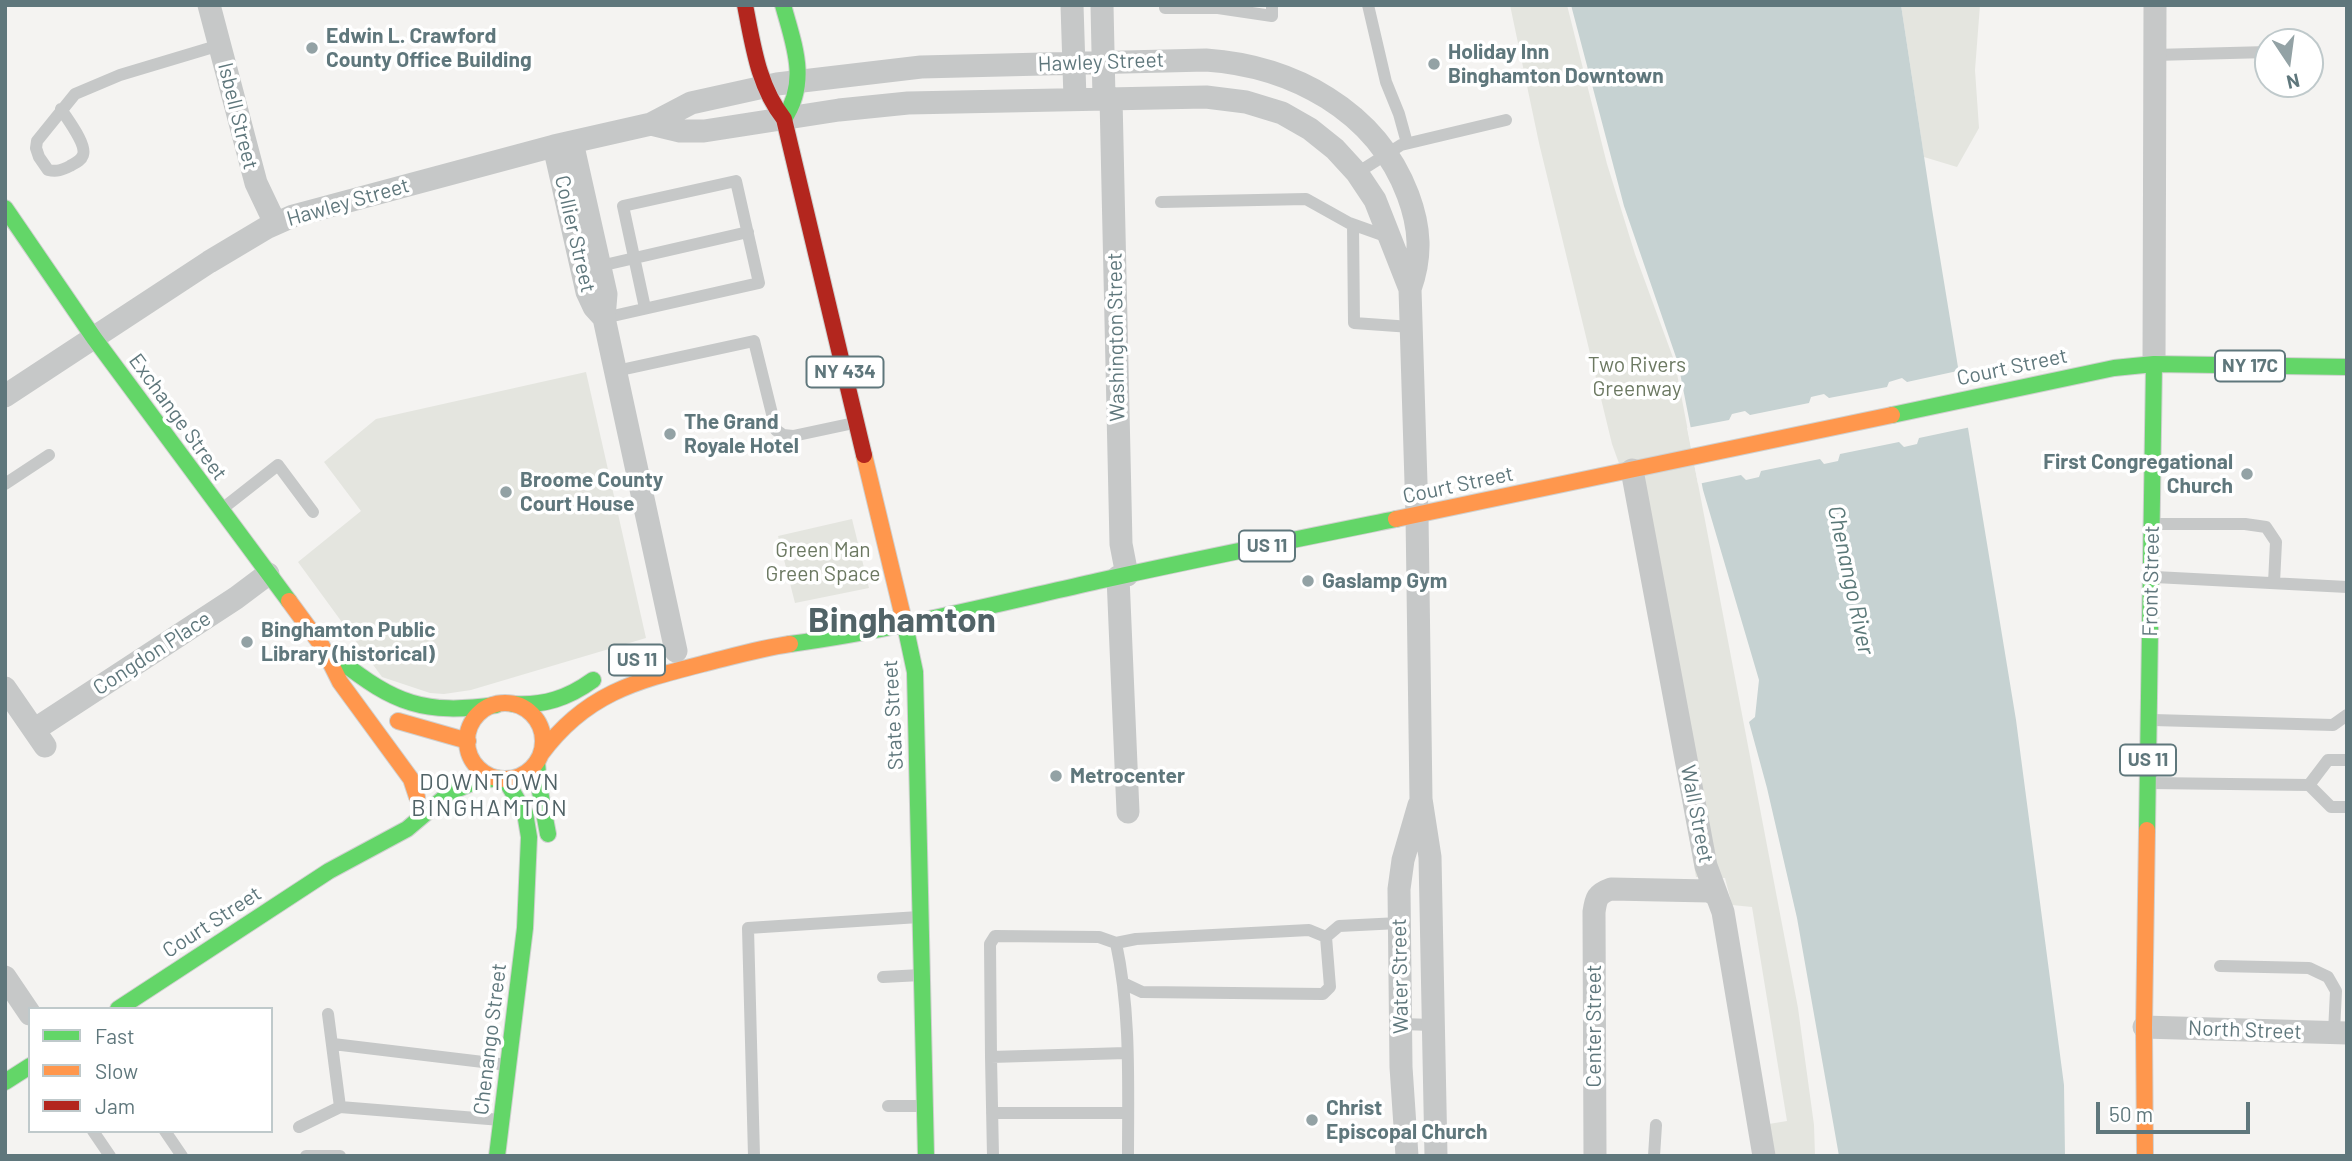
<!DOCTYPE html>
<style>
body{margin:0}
#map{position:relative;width:2352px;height:1161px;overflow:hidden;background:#f4f3f1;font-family:Barlow,sans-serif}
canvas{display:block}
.frame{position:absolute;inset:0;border:7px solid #5f777c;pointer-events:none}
.legend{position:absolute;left:28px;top:1007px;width:245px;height:126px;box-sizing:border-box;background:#fff;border:2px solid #bfc9cb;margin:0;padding:9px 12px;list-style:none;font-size:21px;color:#5f777c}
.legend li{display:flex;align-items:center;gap:14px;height:35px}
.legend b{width:35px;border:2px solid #bfc9cb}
.north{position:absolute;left:2254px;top:28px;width:70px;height:70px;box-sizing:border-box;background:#fff;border:2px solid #bfc9cb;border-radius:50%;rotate:167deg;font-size:19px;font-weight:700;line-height:28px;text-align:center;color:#5f777c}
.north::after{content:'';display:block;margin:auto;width:24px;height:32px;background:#93a2a5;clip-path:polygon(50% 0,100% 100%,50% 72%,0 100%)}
.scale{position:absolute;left:2096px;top:1102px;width:154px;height:32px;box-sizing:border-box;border:4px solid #5f777c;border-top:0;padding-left:9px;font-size:21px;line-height:24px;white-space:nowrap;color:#5f777c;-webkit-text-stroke:5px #fff;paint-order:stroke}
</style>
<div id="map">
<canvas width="2352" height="1161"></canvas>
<div class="frame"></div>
<ul class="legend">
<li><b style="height:9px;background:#63d668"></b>Fast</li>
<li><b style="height:9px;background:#ff974d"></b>Slow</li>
<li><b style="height:9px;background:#b3261e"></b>Jam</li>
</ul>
<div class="north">N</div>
<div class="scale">50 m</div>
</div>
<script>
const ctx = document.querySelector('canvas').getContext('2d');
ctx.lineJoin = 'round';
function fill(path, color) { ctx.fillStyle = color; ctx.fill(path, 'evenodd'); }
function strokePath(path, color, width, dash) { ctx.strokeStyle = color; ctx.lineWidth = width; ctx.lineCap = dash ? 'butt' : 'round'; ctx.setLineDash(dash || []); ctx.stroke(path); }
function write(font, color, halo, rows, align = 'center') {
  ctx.font = font + ' Barlow,sans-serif'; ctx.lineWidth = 7; ctx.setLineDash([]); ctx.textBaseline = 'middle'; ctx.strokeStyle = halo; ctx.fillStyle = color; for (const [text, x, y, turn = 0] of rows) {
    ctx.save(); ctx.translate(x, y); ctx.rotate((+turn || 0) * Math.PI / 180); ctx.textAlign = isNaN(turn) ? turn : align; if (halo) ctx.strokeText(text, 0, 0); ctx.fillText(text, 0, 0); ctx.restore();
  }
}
const green = new Path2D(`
 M1510 5H1567L1607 164 1635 254 1675 363 1798 1008 1814 1125 1815 1156H1774L1769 1124 1787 1121 1752 907 1732 905 1725 878 1696 877 1630 494 1612 444 1539 143Z
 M1901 5H1980L1975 70 1979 128 1957 167 1924 157Z
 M586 372 646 638 471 690 444 694 430 693 382 677 298 562 361 511 324 462 376 419Z
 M852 519 869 588 795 603 778 536Z`);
const water = new Path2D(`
 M1571 5H1901L1932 209 2016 720 2064 1085 2065 1156H1839L1797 918 1767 788 1749 722 1755 717 1759 680 1703 490 1678 363 1624 206Z`);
const pier = new Path2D(`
 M1962 370 1971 427 1919 438 1917 444 1904 447 1899 442 1840 454 1838 461 1824 464 1820 459 1761 471 1759 477 1746 480 1741 475 1698 484 1687 428 1729 420 1732 414 1745 411 1750 415 1809 403 1811 397 1824 394 1829 398 1887 387 1889 382 1902 378 1907 382Z`);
const lane = new Path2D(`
 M1165 5V8H1218L1272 16V5
 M1368 5 1386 82 1399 114 1407 143
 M2154 55 2268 52
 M61 109C67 119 87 144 83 155 81 161 75 163 70 166 62 170 57 172 48 170L39 157 36 148 37 141 75 94 120 75 220 45
 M1357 173 1401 145 1506 120
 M1161 202 1306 199 1349 223 1391 238
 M1353 225 1354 323 1411 327
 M600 266 748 232
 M604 318 759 283 736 181 623 206 645 308
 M616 371 754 341 776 430 783 435 793 436 854 423
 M5 484 49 455
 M222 509 278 465 313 512
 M2155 524H2245L2266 527 2276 542 2274 583
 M2155 577 2347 587
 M2153 720 2333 725 2347 715
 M2151 783 2309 785 2331 807H2347
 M2309 785 2328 760H2347
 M1326 937 1339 926 1399 923
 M1116 943 1136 939 1309 930 1326 937 1330 987 1323 994 1142 992 1125 984
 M2220 966 2309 968 2328 977 2336 991 2334 1032
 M883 977 921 975
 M328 1014 340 1107
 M1401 1024 1433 1025
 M333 1044 508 1065
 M1126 1053 991 1057 990 944 995 936 1099 937 1116 943C1131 1012 1128 1085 1128 1156
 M991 1057 993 1156
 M888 1106H923
 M992 1113H1127
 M299 1127 340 1107 501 1120
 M93 1131 110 1156
 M165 1131 182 1156
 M306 1156H340
 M754 1156 748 928 919 917
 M1654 1156 1656 1125`);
const street = new Path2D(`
 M209 5 256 183 275 223
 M1072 5 1075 99
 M1102 5 1104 98
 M1111 98 1121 544 1127 575
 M651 124 680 131H704L839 110 908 103 1206 97 1246 102 1282 113 1310 129 1335 149 1357 173 1375 200 1410 289 1417 515 1421 799 1430 857 1436 1156
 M572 142 606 294 604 318 676 651
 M554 146 587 292 594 307 604 318
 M2154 364 2155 5
 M5 396 209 262 266 228 293 216 554 146 651 124 691 103 777 84 921 67 1206 60C1292 66 1376 110 1408 195 1420 227 1422 256 1410 289
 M1632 470 1706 866 1723 912 1764 1156
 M1118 577 1128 812
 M5 688 45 746
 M34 730 236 598 268 574
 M5 977 30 1014
 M2144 1027 2347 1033
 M1407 1156 1401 1067 1399 889 1403 860 1419 805
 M1595 1156 1594 912C1596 898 1597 894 1611 889L1709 891 1716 895`);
const fast = new Path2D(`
 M783 5C794 45 809 81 784 119
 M5 208 94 338 289 601
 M1892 415 2114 368 2154 364 2347 367
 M905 625 915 672 926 1156
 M790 644C894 630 996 604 1098 581 1197 559 1297 539 1396 519
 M338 659C395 704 424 715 496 705
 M513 704C544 706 568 698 593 680
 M537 762 539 786 548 834
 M2147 830 2154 364
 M118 1009 329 871 407 829 451 792 472 783 497 778
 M5 1082 30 1066
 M497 1156 525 928 529 837 525 813 505 779`);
const slow = new Path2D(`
 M864 455 905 625
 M1396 519 1892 415
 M289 601 322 646 340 682 411 779 417 797
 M467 741a38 38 0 1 1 76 0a38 38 0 1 1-76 0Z
 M398 721 468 741
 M541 754C586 693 636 681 706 663 734 656 762 648 790 644
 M2145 1156 2144 1027 2147 830`);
const jam = new Path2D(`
 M745 5C753 45 758 86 784 119L864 455`);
const markers = [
 [312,48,7,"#93a2a5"],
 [1434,64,7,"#93a2a5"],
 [670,434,7,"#93a2a5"],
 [2247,474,7,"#93a2a5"],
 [506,492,7,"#93a2a5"],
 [1308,581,7,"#93a2a5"],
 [247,642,7,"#93a2a5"],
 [1056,776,7,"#93a2a5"],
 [1312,1120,7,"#93a2a5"]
];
const shields = [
 [2250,366,70],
 [845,372,77],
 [1267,546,56],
 [637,660,56],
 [2148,760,56]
];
const shieldNames = [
 ["NY 17C",2250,366],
 ["NY 434",845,372],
 ["US 11",1267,546],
 ["US 11",637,660],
 ["US 11",2148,760]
];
const poiNames = [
 ["Edwin L. Crawford",326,36],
 ["County Office Building",326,60],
 ["Holiday Inn",1448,52],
 ["Binghamton Downtown",1448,76],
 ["The Grand",684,422],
 ["Royale Hotel",684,446],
 ["First Congregational",2233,462,"right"],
 ["Church",2233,486,"right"],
 ["Broome County",520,480],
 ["Court House",520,504],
 ["Gaslamp Gym",1322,581],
 ["Binghamton Public",261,630],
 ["Library (historical)",261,654],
 ["Metrocenter",1070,776],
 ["Christ",1326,1108],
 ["Episcopal Church",1326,1132]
];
const streetNames = [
 ["Hawley Street",1101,62,-2],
 ["Isbell Street",238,116,76],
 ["Hawley Street",348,202,-16],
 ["Collier Street",575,234,77],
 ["Washington Street",1116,337,-91],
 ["Court Street",2012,367,-12],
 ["Exchange Street",178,417,54],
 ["Court Street",1458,485,-12],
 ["Front Street",2151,581,-89],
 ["Congdon Place",152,653,-33],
 ["State Street",893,715,-93],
 ["Wall Street",1697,814,79],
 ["Court Street",212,922,-33],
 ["Water Street",1400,976,-91],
 ["Center Street",1594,1026,-90],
 ["North Street",2245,1030,2],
 ["Chenango Street",490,1039,-83]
];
const parkNames = [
 ["Two Rivers",1637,365],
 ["Greenway",1637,389],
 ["Green Man",823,550],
 ["Green Space",823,574]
];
const waterNames = [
 ["Chenango River",1851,580,78]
];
const neighbourhoodNames = [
 ["DOWNTOWN",490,782],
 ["BINGHAMTON",490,808]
];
const townNames = [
 ["Binghamton",902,620]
];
fill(green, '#e4e5df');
fill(water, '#c6d2d2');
fill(pier, '#f4f3f1');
strokePath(fast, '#cfd0cf', 18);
strokePath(slow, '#cfd0cf', 18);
strokePath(jam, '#cfd0cf', 18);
strokePath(lane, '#c6c8c8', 12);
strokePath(street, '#c6c8c8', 23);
strokePath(fast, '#63d668', 16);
strokePath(slow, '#ff974d', 16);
strokePath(jam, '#b3261e', 16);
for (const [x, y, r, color] of markers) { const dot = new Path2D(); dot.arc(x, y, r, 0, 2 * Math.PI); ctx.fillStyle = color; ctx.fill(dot); strokePath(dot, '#fff', 2.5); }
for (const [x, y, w] of shields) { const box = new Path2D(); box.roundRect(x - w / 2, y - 15.5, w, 31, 5); ctx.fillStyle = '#fff'; ctx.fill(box); strokePath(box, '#5f777c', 2); }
write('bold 19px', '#5f777c', null, shieldNames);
write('bold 21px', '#5f777c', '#fff', poiNames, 'left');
write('21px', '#5f777c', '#fff', streetNames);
write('21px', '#6c7962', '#fff', parkNames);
write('italic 23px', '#5a7878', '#fff', waterNames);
ctx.letterSpacing = '2px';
write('23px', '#516367', '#fff', neighbourhoodNames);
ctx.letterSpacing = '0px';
write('bold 35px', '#516367', '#fff', townNames);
</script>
